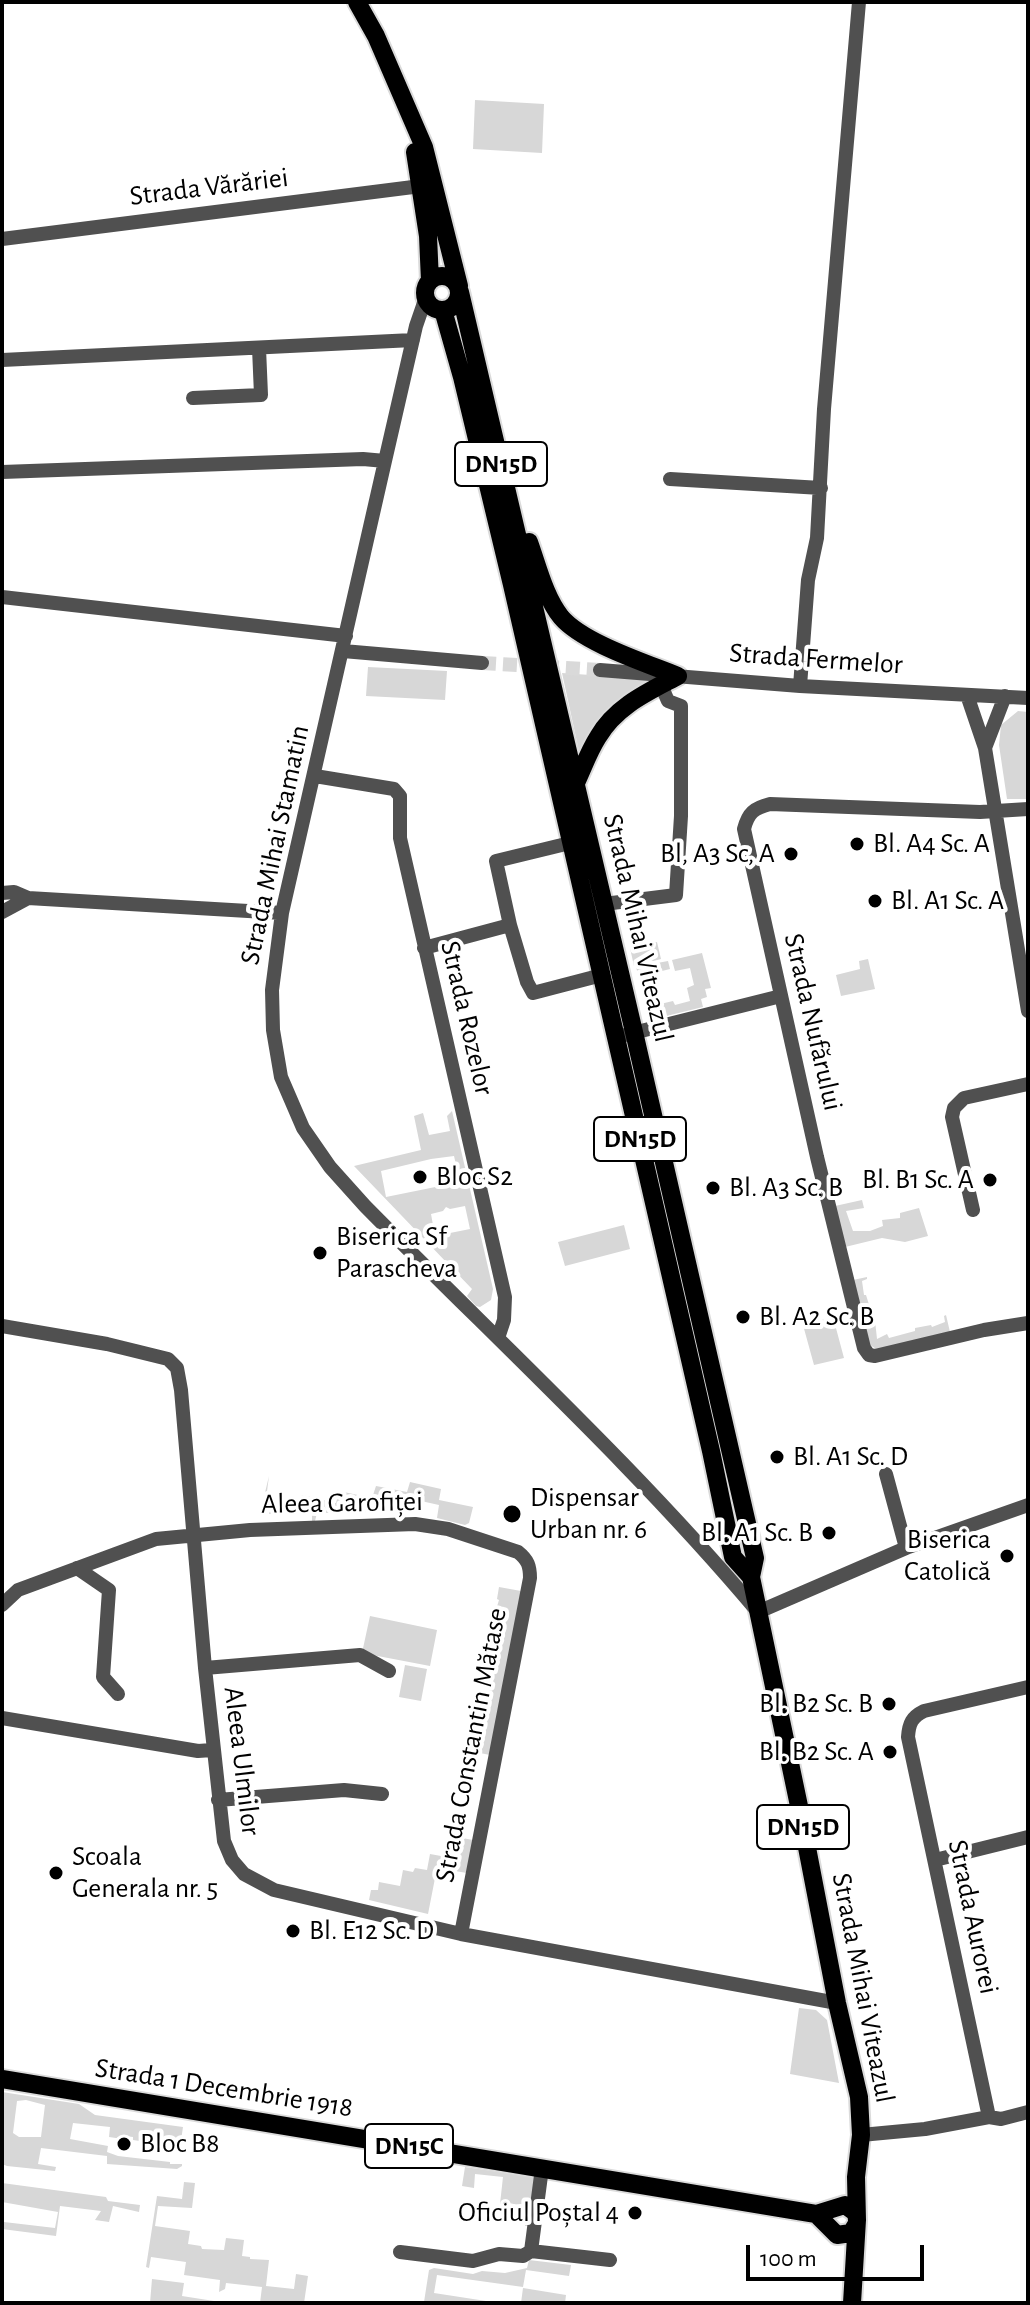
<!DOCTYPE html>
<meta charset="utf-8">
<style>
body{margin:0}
#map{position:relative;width:1030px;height:2305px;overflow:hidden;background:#fff;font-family:"Alegreya Sans",sans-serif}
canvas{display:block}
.frame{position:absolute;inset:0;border:4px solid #000;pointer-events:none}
.scale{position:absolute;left:746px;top:2245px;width:178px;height:36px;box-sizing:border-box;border:4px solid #000;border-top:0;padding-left:10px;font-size:24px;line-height:28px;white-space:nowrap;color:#000;-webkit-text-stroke:6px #fff;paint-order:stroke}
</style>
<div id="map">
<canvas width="1030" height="2305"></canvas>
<div class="frame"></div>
<div class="scale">100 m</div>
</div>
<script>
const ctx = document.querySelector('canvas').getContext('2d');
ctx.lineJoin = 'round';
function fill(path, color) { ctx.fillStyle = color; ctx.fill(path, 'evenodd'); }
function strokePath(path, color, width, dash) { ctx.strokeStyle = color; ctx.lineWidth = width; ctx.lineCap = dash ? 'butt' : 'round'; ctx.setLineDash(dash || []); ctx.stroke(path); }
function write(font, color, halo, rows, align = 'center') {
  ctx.font = font + ' "Alegreya Sans",sans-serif'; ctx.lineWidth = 8; ctx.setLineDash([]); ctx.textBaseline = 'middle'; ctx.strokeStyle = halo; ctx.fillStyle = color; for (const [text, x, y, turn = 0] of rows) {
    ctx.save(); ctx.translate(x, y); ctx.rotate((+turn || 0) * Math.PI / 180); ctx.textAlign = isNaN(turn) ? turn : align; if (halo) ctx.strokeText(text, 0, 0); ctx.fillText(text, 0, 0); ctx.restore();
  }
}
const green = new Path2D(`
 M475 100 544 104 542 153 473 149Z
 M368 667 447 671 445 700 366 696Z
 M562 673 647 679 649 681 648 685 580 756Z
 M1018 711 1028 712V799H1007L999 745 1001 725Z
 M657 942 661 959 634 966 630 948Z
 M702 953 711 988 705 989 707 997 701 999 703 1007 650 1020 636 967 668 961 670 969 654 973 656 984 651 986 656 1005 673 1001 675 1005 690 1001 687 988 694 985 690 968 675 971 672 960Z
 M868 959 875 989 841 996 836 975 860 969 859 961Z
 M452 1111 493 1289 491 1300 480 1307 476 1306 467 1296 472 1289 354 1166 421 1150 414 1116 423 1113 429 1135 450 1131 447 1116ZM454 1156 460 1182 386 1197 381 1171 431 1159ZM465 1206 470 1229 435 1236 431 1214 443 1211 446 1207 450 1209Z
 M862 1200 864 1208 846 1211 853 1231H870L883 1226 882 1220 900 1218V1213L919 1208 928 1236 905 1242 882 1238 845 1247 835 1206Z
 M624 1225 630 1249 565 1266 558 1242Z
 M867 1277V1279L862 1281 864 1295H866L871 1311H874L877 1339 887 1334 889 1338 915 1331V1328L931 1325 932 1327 945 1322 944 1316 946 1315 950 1332 878 1350 870 1345 853 1280Z
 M833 1317 844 1358 814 1365 803 1325Z
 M269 1476 266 1499 299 1506 302 1495 336 1503 339 1491 372 1498 376 1486 407 1492 410 1482 441 1489 439 1500 473 1507 469 1523 465 1525 437 1518 439 1505 421 1501 419 1507 390 1502 388 1506 374 1503 372 1512 317 1513 315 1521H312V1513L269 1514 271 1507 262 1505Z
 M499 1587 521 1591 490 1755 480 1753 481 1749 478 1748 486 1709H489L490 1701 488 1700 495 1658H498L500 1651 497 1650 501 1628 491 1626 499 1600 497 1599Z
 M370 1616 437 1630 430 1666 362 1653Z
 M405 1665 427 1669 421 1701 399 1697Z
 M457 1837 473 1840 467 1873 437 1868 428 1914 369 1900 371 1890H378L379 1882 400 1886 403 1870 413 1872 415 1868 427 1870 430 1854 452 1858Z
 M799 2008 816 2010 827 2020 839 2083 790 2074Z
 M2 2092 79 2104 95 2115 183 2127 180 2147 133 2140V2137L124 2136 123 2139 109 2137 110 2127 73 2123 70 2139 108 2146 107 2152 118 2156 170 2162V2164H182V2166L177 2169 107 2164V2156L41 2148 38 2164 56 2167 55 2171 7 2166 2 2164ZM26 2100 45 2105 41 2137H19L13 2133 17 2101Z
 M465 2167 535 2177 529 2226H525L528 2207 509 2203 500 2204 503 2177 475 2174 474 2188 462 2186Z
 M184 2182 195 2183 192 2208 158 2206 155 2226 190 2231 188 2244 201 2246 202 2249 224 2250 226 2238 244 2240 242 2256 250 2257V2259L269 2260 266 2286 294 2289 296 2274 308 2276 304 2303H260L262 2287 226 2283 225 2289 219 2292 220 2280 184 2275 186 2262 151 2257 149 2268 146 2267 157 2196 182 2199Z
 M2 2183 106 2197 108 2201 140 2205 139 2212 113 2206 109 2222 95 2220 101 2211 60 2206 56 2236 2 2229 4 2222 55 2228 58 2212 2 2202Z
 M529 2260 571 2265 569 2276 526 2270 523 2287 437 2275 434 2293 499 2303 424 2302 429 2270 434 2268 473 2274 482 2271 505 2273 527 2268Z
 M152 2279 184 2283 182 2296 214 2301V2303H150Z
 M523 2288 566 2295 565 2303H521Z`);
const minorTunnel = new Path2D(`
 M482 663 600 670`);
const minor = new Path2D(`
 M2 239 421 186
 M426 297 416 326 385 461 282 913 272 990 273 1030 281 1077 303 1128 330 1167 365 1206C497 1340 637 1468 758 1612L906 1548 1028 1505
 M2 360 413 340
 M193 398 261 395 259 348
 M2 472 363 459 385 461
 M670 479 821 488
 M2 597 346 636
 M343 651 482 663
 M600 670 800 686 1028 698
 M800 686 808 580 817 538 824 409 859 2
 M967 695 985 748
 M1005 696 985 748 1028 1011
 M315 776 394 789 400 796V838L505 1297 504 1320 498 1338
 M1028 809 980 812 770 804C754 808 748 813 744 829L817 1157 864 1348 869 1355 875 1356 984 1330 1028 1323
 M2 893 14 892 28 898
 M604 904 676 895 681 816V706L668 701 661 685
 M2 912 28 898 282 913
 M510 925 496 861 570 843
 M424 948 510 925 527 982 533 993 602 975
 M617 1037 781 996
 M973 1210 952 1117 954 1108 964 1098 1028 1084
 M2 1326 107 1344 168 1359 177 1368 181 1390 205 1668 224 1841 232 1860 244 1874 274 1890 461 1934 837 2003
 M886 1474 906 1548
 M77 1568 109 1590 103 1677 118 1694
 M2 1605 18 1590 156 1539 250 1530 415 1524 448 1529 518 1552C528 1560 530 1566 530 1578L461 1934
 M205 1668 360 1655 389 1671
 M2 1718 198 1751 212 1750
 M218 1800 344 1790 382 1794
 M935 1860 1028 1837
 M989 2117 908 1737C909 1723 912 1717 924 1711L1028 1687
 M861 2135 925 2129 989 2117 1001 2119 1028 2112
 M542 2168 531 2251 610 2260
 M400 2252 473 2261 499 2254 523 2256 531 2251`);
const major = new Path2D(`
 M357 2 376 36 424 147 459 286
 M415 152 428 236 430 281
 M425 293a17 17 0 1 1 34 0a17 17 0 1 1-34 0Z
 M460 292 634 1032 755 1558 751 1577 799 1806 837 2003 859 2097 861 2135 856 2177 857 2220 852 2303
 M443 310 462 377 512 585 711 1451 733 1557 751 1577
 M529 542C538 567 545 597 561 617 583 643 646 663 678 676
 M576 783C583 768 589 751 598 737 616 706 648 692 678 676
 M2 2079 816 2214 845 2205 856 2213 857 2220
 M816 2214 837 2235 851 2233 856 2225`);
const markers = [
 [857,844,8,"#000"],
 [791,854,8,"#000"],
 [875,901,8,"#000"],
 [420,1177,8,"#000"],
 [990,1180,8,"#000"],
 [713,1188,8,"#000"],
 [320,1253,8,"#000"],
 [743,1317,8,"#000"],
 [777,1457,8,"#000"],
 [512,1514,10,"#000"],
 [829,1533,8,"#000"],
 [1007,1556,8,"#000"],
 [889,1704,8,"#000"],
 [890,1752,8,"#000"],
 [56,1873,8,"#000"],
 [293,1931,8,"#000"],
 [124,2144,8,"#000"],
 [635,2213,8,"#000"]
];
const shields = [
 [501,464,92],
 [640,1139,92],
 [803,1827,92],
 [409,2146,88]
];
const shieldNames = [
 ["DN15D",501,464],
 ["DN15D",640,1139],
 ["DN15D",803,1827],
 ["DN15C",409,2146]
];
const streetNames = [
 ["Strada Vărăriei",209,187,-7],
 ["Strada Fermelor",816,659,4],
 ["Strada Mihai Stamatin",275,845,-78],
 ["Strada Mihai Viteazul",638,928,77],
 ["Strada Rozelor",467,1018,77],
 ["Strada Nufărului",813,1022,77],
 ["Aleea Garofiței",342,1503,-1],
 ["Strada Constantin Mătase",471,1745,-79],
 ["Aleea Ulmilor",242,1761,83],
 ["Strada Aurorei",973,1917,78],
 ["Strada Mihai Viteazul",863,1988,79],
 ["Strada 1 Decembrie 1918",224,2088,9]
];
const poiNames = [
 ["Bl. A4 Sc. A",873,844],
 ["Bl, A3 Sc, A",775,854,"right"],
 ["Bl. A1 Sc. A",891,901],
 ["Bloc S2",436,1177],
 ["Bl. B1 Sc. A",974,1180,"right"],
 ["Bl. A3 Sc. B",729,1188],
 ["Biserica Sf",336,1237],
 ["Parascheva",336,1269],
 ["Bl. A2 Sc. B",759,1317],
 ["Bl. A1 Sc. D",793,1457],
 ["Dispensar",530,1498],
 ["Urban nr. 6",530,1530],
 ["Bl. A1 Sc. B",813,1533,"right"],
 ["Biserica",991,1540,"right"],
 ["Catolică",991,1572,"right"],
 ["Bl. B2 Sc. B",873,1704,"right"],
 ["Bl. B2 Sc. A",874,1752,"right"],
 ["Scoala",72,1857],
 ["Generala nr. 5",72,1889],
 ["Bl. E12 Sc. D",309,1931],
 ["Bloc B8",140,2144],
 ["Oficiul Poștal 4",619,2213,"right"]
];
fill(green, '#d7d7d7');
strokePath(minorTunnel, '#d9d9d9', 14, [14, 7]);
strokePath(major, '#dbdbdb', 22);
strokePath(minor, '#505050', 14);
strokePath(major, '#000', 18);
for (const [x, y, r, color] of markers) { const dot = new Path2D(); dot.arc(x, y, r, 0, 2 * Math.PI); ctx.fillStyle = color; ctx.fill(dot); strokePath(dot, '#fff', 3); }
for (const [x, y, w] of shields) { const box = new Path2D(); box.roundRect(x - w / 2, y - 22, w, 44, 6); ctx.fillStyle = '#fff'; ctx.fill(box); strokePath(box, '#000', 2); }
write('bold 26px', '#000', null, shieldNames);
write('28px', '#000', '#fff', streetNames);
write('28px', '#000', '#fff', poiNames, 'left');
</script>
